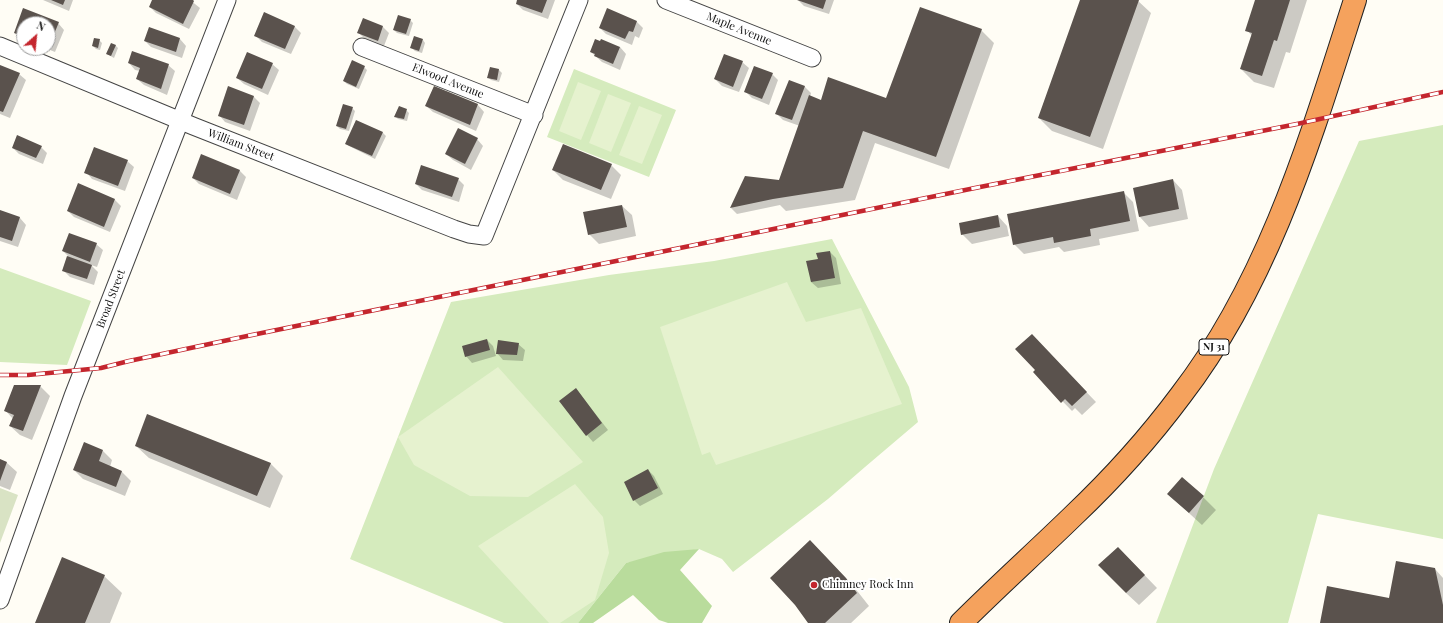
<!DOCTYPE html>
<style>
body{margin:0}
#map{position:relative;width:1443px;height:623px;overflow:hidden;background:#fffdf5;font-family:"Playfair Display",serif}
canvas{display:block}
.north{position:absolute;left:16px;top:16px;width:40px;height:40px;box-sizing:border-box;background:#fff;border:1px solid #a0a0a0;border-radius:50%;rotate:27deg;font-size:11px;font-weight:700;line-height:16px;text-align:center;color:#111}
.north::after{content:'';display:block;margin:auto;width:14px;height:18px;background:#c4262e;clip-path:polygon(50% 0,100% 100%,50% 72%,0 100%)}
</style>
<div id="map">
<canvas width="1443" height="623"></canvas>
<div class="north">N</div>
</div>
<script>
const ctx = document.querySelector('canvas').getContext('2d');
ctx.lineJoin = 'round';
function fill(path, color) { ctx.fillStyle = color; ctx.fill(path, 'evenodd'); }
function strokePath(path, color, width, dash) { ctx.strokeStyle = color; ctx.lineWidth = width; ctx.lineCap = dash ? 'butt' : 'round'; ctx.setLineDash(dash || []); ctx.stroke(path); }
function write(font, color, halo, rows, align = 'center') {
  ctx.font = font + ' "Playfair Display",serif'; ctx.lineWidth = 4; ctx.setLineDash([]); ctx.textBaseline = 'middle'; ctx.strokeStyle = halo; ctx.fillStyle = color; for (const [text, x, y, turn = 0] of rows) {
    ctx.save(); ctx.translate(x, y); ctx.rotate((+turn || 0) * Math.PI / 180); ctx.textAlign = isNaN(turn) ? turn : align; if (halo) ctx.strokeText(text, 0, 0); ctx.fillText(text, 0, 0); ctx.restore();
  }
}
const green = new Path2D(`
 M574 69 676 110 649 177 547 137Z
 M1443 125V539L1318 514 1288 623H1156L1214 469 1359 141Z
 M832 239 909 387 918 422 865 467 828 499 733 572 722 559 699 549 626 563 578 623H504L350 559 451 302 609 275 714 261Z
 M0 268 91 301 67 365 0 362Z`);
const forest = new Path2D(`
 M699 549 680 570 712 606 702 623H668L659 620 633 595 593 623H578L626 563 664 552Z`);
const cemetery = new Path2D(`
 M0 488 18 495 0 543Z`);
const pitch = new Path2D(`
 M578 82 601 91 581 140 559 131Z
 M608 94 631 103 611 152 589 143Z
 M639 106 662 115 642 164 619 155Z
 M787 282 806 322 861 308 902 404 716 465 710 452 702 455 660 327Z
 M498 367 583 462 528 497 470 496 414 465 398 437Z
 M575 484 603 517 609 553 595 600 560 623H549L478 546Z`);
const shadow = new Path2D(`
 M43 0H73L69 11Z
 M153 0H190L200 8 189 29 156 13 150 7Z
 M519 0H555L548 19 523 10 517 4Z
 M798 0H834L829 14 804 6Z
 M1081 0H1137L1151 13 1103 149 1052 131 1039 118Z
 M1256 0H1307L1290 53 1286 52 1274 88 1254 82 1241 69 1252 36 1247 30Z
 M24 10 58 23 64 30 55 52 45 48H48V24H24V40L15 32Z
 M607 10 637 22 643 28 639 38 635 36 632 45 606 34 600 28Z
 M410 20 413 23 409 36 397 33 394 30Z
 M294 26 301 33 291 54 262 42 255 35Z
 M383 27 389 33 384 46 365 39 359 33Z
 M150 28 180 39 186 46 182 58 151 47 145 41Z
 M981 30 994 43 949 169 875 143 855 200 786 211 780 205 737 214 731 208 779 181 800 126 783 120 777 114 789 81 805 87 811 93 810 97 821 101 887 99Z
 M99 40 102 43 100 50 96 49 93 46Z
 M423 40 425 43 422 53 415 51 412 48Z
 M115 45 118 48 114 58 107 54Z
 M620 47 626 54 620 70 602 62 591 52Z
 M742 62 749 68 739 92 722 86 715 79Z
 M129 63 168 65 175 71 167 95 144 85 137 79 140 71 135 70Z
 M272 64 279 70 268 95 244 84 237 78Z
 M0 66 19 74 26 80 10 118 0 114Z
 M364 67 367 70 359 89 347 84 344 81Z
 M491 68 499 70 502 73 499 82 491 80 488 77Z
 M772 74 778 80 769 105 752 98 746 92Z
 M434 87 478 105 484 112 476 131 433 112 426 106Z
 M229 88 254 97 260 103 250 131 225 122 219 115Z
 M352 108 355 111 349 131 340 129 337 126Z
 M406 110 409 113 407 121 398 119 395 116Z
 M356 121 383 133 386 136 375 159 349 146 346 144Z
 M477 139 483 146 471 170 453 160 446 154Z
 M41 147 47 153 43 164 19 154 13 148Z
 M202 156 240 171 246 177 237 200 199 184 193 178Z
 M127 161 134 167 125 191 92 179 86 172Z
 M611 165 621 175 611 199 563 180 553 170Z
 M458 179 464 185 459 202 422 190 416 184Z
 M1173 180 1182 190 1188 219 1149 227 1140 217 1134 188Z
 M1123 192 1133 202 1139 231 1099 239 1100 245 1064 252 1059 247 1024 254 1014 244Z
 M115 200 121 206 110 232 74 217 68 211Z
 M622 206 632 215 636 236 599 244 589 234Z
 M0 211 20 218 26 225 18 247 0 241Z
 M998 216 1007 226 1009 236 972 244 962 234Z
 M96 244 103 250 97 267 91 265 98 272 94 285 70 277 64 271 68 256 63 251Z
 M830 252 836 258 841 284 818 288 811 282 808 262 819 260Z
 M487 340 493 346 496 356 472 363 466 356Z
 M518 344 525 350 523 361 503 360 497 353Z
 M1041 345 1096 402 1082 415 1075 408 1072 411 1034 372 1037 370Z
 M40 386 50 396 32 440 20 435 10 426 13 419 5 410Z
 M576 389 608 430 593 442 587 435Z
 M136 446 270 463 283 476 270 508 149 458Z
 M103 451 112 460 110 467 122 472 131 481 125 496 83 479 74 470Z
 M0 460 7 463 17 472 10 490 0 486Z
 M648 470 654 476 663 494 640 506 634 500Z
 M1168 494 1203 497 1216 510 1202 525Z
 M823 554 858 592 869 606 851 623H810Z
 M1130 560 1157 588 1139 605 1126 593Z
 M1435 569 1443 578V623H1321L1390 599Z
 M104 576 122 593 110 623H36Z`);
const building = new Path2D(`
 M51 0H65L63 5Z
 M152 0H193L194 1 183 24 149 7Z
 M517 0H547L542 13 516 4Z
 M797 0H826L823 9Z
 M1080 0H1139L1090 137 1038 118Z
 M1255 0H1290L1277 41 1274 40 1262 76 1240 69 1252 33 1245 31Z
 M920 7 982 29 936 157 863 131 843 188 773 199 730 208 745 176 779 180 809 95 821 100 828 77 886 98Z
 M23 8 59 22 48 49V24H24V37L14 33Z
 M607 8 637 21 633 32 629 31 625 39 599 28Z
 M264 12 295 26 285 49 254 36Z
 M398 15 411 19 406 34 393 30Z
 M363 18 383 26 378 41 357 33Z
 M149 27 180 38 176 52 144 41Z
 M414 36 423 39 419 51 410 48Z
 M94 38 100 39 98 48 92 46Z
 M595 39 600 41 601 39 620 47 613 64 594 56 595 54 590 52Z
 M111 43 116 45 111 56 106 54Z
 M132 51 169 64 161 89 136 79 140 68 128 63Z
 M247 52 273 63 262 89 236 78Z
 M724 54 743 61 733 87 714 79Z
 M352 60 365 66 356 87 343 81Z
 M0 65 20 73 3 112 0 111Z
 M754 66 773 73 762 99 744 92Z
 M490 67 499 69 497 80 487 78Z
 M789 80 805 86 792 120 775 114Z
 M228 86 254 96 244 125 218 116Z
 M434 86 478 104 470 125 425 106Z
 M343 104 353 107 346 129 336 126Z
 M399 106 407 109 404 119 394 117Z
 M356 120 383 132 372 156 345 144Z
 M458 128 478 138 465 164 445 154Z
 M17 135 42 146 36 158 12 148Z
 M563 144 612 164 601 190 552 170Z
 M94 147 128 160 118 186 84 173Z
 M201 154 240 170 230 194 192 178Z
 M421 165 459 178 452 197 415 184Z
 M1173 179 1179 209 1139 217 1133 188Z
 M78 183 115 199 104 227 67 211Z
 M1124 191 1130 221 1090 229 1091 236 1054 243 1053 237 1013 245 1007 214Z
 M622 205 627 227 588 235 583 212Z
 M0 210 20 217 12 241 0 237Z
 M998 215 1000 227 961 235 959 223Z
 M69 233 97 243 90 262 62 251Z
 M830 251 835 278 811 282 806 261 818 259 816 253Z
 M67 256 92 265 87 279 62 271Z
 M1032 334 1087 392 1072 406 1065 399 1061 403 1033 372 1035 370 1015 349Z
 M487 339 490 350 465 357 462 346Z
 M498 340 519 343 517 355 496 354Z
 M14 385H41L23 431 9 426 14 415 4 411Z
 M576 388 602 423 586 436 559 401Z
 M147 414 271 463 257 496 135 446Z
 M84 442 103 450 99 461 122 471 116 487 73 470Z
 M0 459 7 462 0 481Z
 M648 469 658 488 633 501 624 482Z
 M1182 477 1204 496 1189 513 1167 494Z
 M810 540 846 578 857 593 825 623H808L795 605 770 578Z
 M1118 547 1145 575 1126 593 1098 565Z
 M62 557 105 575 85 623H35Z
 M1396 561 1435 568 1443 605V623H1320L1327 586 1389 598Z`);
const street = new Path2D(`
 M666 0 812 58
 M0 46 193 126 454 229 469 234 484 236 579 0
 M362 47 534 115
 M0 600 73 396 227 0`);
const highway = new Path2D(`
 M961 623C998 586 1036 552 1073 516 1112 479 1149 438 1181 395 1270 279 1311 137 1355 0`);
const rail = new Path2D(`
 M0 375H28L101 368 129 361 252 335 980 187 1297 124 1443 92`);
const markers = [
 [814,585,4,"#c4262e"]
];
const shields = [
 [1214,347,30]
];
const shieldNames = [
 ["NJ 31",1214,347]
];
const streetNames = [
 ["Maple Avenue",739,29,22],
 ["Elwood Avenue",448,81,22],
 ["William Street",241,145,21],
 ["Broad Street",111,299,-69]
];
const poiNames = [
 ["Chimney Rock Inn",822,585]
];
fill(green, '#d5ebbd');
fill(forest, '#b9dc9c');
fill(cemetery, '#d9e3c4');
fill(pitch, '#e6f2cf');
fill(shadow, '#0003');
fill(building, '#5a524d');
strokePath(street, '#444', 19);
strokePath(highway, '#222', 24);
strokePath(street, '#fff', 17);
strokePath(highway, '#f5a25d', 22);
strokePath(rail, '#c4262e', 4.5);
strokePath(rail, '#fff', 3, [9]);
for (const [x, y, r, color] of markers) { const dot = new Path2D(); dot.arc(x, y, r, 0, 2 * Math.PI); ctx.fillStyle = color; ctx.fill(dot); strokePath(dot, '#fff', 1.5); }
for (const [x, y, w] of shields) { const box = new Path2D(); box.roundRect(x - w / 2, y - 8, w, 16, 3); ctx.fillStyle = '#fff'; ctx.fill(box); strokePath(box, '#111', 1); }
write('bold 10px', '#111', null, shieldNames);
write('11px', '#111', '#fff', streetNames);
write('11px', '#111', '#fff', poiNames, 'left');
</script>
